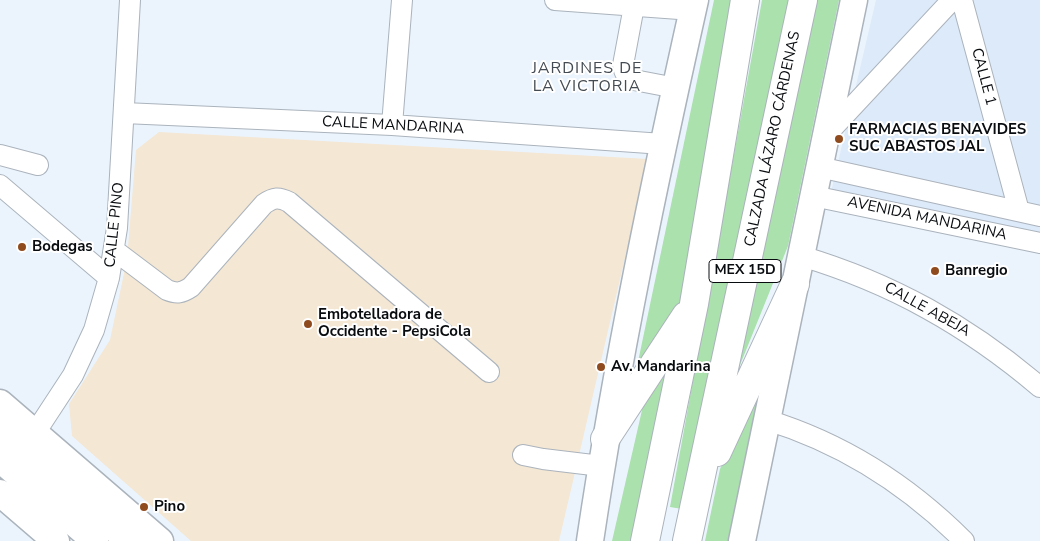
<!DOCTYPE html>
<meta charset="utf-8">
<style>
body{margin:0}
canvas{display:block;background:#ebf4fd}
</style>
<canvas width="1040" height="541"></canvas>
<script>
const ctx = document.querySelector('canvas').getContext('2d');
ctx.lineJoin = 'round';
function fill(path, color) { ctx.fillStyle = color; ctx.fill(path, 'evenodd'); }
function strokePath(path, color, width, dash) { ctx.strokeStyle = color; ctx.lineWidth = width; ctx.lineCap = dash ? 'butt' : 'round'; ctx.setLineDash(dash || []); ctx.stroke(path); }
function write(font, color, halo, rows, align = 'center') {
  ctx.font = font + ' "Nunito Sans",sans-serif'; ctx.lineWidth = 4; ctx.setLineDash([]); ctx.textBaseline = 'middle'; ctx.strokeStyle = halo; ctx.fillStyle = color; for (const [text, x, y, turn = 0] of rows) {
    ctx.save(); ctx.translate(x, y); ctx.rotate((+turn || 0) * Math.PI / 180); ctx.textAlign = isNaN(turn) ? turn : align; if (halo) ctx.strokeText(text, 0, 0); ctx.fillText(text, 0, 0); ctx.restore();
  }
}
const built = new Path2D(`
 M876 0H1040V252L828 205Z`);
const industrial = new Path2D(`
 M159 132 648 159 559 541H191L72 436 69 404 110 340 127 259 136 150Z`);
const green = new Path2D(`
 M714 0H732L682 301 635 376Z
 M762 0H790L682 509 670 507Z
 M815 0H839L788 246 734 380Z
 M679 336 637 541H612L648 384Z
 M767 364 732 541H705L720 469Z`);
const minor = new Path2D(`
 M555 0 693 10
 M962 0 1019 211
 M634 6 623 65C624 73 626 76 634 80L676 88
 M124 113 392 125 663 144
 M392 125 402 0
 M826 135 952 0
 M0 155 38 165
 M819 167 1040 216
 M0 185 109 278
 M813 196 1040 243
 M114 250 167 290C177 294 182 293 191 287L264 204C274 197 279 197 289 202L489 372
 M801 256C892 283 968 326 1040 387
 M767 420C842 443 909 486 964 541
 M35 433 73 375 94 330 109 278 117 228 130 0
 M523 455 543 459 601 466`);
const major = new Path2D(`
 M0 403 160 541
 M0 430 129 541
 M0 459 95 541
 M0 493 56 541
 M590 541C617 359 655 179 695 0
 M742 541 854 0`);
const highway = new Path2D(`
 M605 439 686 316
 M717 452 795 284
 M645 541 694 304 745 0
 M687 541 803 0`);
const markers = [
 [839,139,5,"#8f4b1e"],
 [22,247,5,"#8f4b1e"],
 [935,271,5,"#8f4b1e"],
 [308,324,5,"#8f4b1e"],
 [601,367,5,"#8f4b1e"],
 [144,507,5,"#8f4b1e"]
];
const shields = [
 [745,271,72]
];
const shieldNames = [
 ["MEX 15D",745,271]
];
const streetNames = [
 ["CALLE 1",983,77,75],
 ["CALLE MANDARINA",393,126,3],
 ["CALZADA LÁZARO CÁRDENAS",773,139,-78],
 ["AVENIDA MANDARINA",927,219,12],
 ["CALLE PINO",115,225,-84],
 ["CALLE ABEJA",927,310,29]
];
const poiNames = [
 ["FARMACIAS BENAVIDES",849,130],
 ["SUC ABASTOS JAL",849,147],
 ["Bodegas",32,247],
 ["Banregio",945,271],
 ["Embotelladora de",318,315],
 ["Occidente - PepsiCola",318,332],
 ["Av. Mandarina",611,367],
 ["Pino",154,507]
];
const neighbourhoodNames = [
 ["JARDINES DE",587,69],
 ["LA VICTORIA",587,87]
];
fill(built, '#dceaf9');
fill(industrial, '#f4e7d3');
fill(green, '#abe1ad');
strokePath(minor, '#abb3bc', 22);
strokePath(major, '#abb3bc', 29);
strokePath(highway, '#abb3bc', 30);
strokePath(minor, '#fff', 20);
strokePath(major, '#fff', 26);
strokePath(highway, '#fff', 28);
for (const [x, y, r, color] of markers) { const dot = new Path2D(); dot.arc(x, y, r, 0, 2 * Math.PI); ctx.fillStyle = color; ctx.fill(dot); strokePath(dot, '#fff', 2); }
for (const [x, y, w] of shields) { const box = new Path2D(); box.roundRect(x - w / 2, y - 11.5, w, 23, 4); ctx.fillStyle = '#fff'; ctx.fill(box); strokePath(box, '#090c0f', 1); }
write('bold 14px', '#090c0f', null, shieldNames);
write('15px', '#090c0f', '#fff', streetNames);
write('bold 15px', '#090c0f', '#fff', poiNames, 'left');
ctx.letterSpacing = '1px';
write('16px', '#444b52', '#fff', neighbourhoodNames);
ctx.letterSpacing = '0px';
</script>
